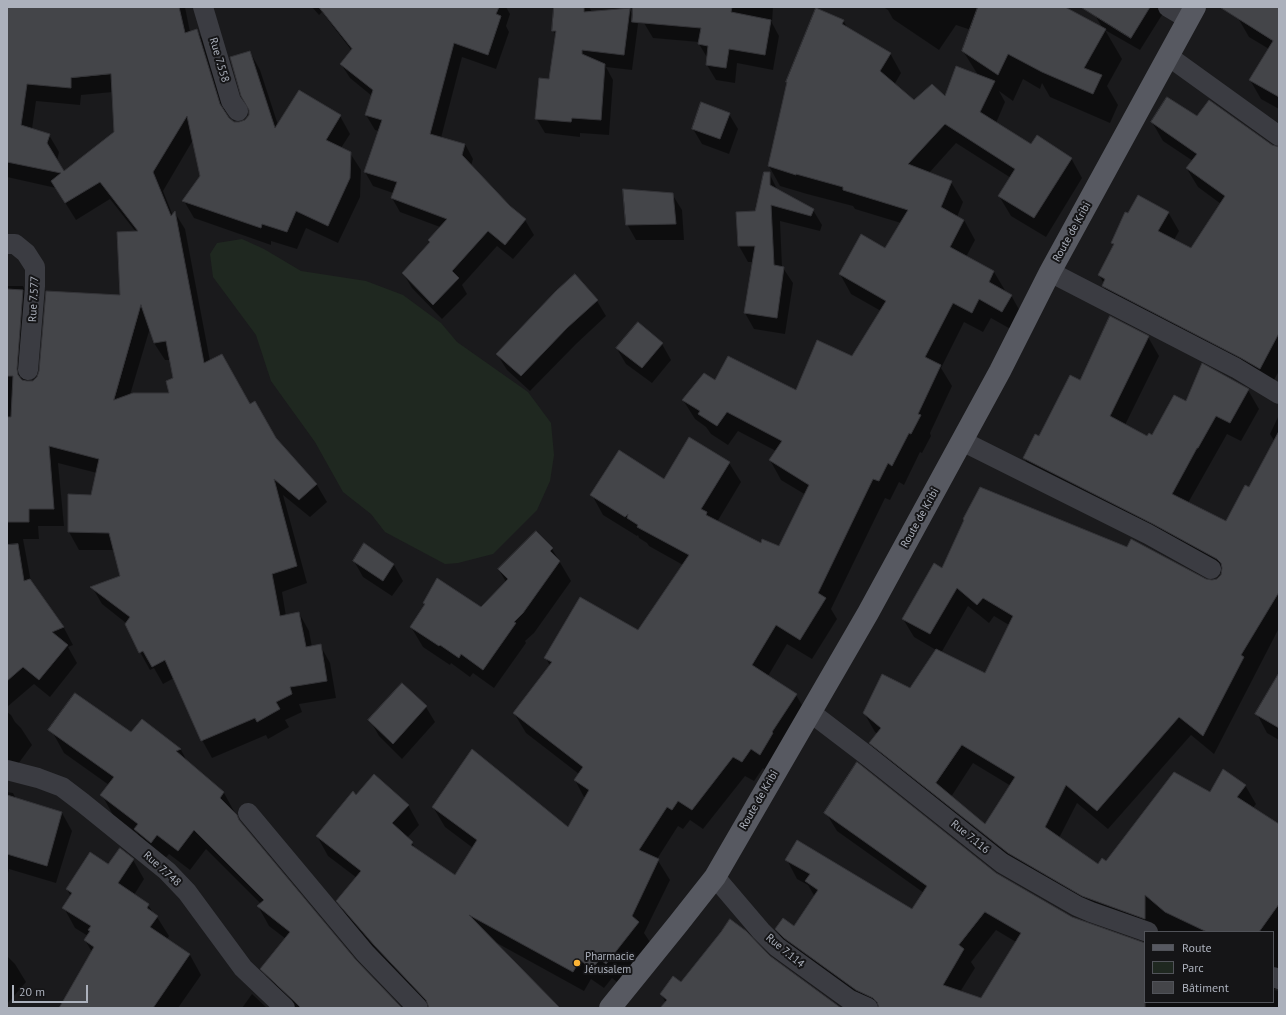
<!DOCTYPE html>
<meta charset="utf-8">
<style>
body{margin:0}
#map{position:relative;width:1286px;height:1015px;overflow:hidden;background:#1a1a1c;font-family:"PT Sans",sans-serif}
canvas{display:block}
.frame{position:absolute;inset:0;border:8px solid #acb1bc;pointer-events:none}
.legend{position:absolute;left:1144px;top:931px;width:130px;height:72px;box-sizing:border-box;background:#151517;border:1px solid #515359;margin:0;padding:5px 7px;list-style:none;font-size:12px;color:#acb1bc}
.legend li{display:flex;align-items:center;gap:8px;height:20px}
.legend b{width:20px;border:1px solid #515359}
.scale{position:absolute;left:12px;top:985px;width:76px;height:18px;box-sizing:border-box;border:2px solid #acb1bc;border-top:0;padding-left:5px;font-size:12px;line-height:14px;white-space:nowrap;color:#acb1bc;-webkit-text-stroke:3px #151517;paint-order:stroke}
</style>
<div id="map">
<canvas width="1286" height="1015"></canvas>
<div class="frame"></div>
<ul class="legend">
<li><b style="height:5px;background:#575961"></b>Route</li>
<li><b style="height:11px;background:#1f2820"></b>Parc</li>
<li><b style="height:11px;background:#444549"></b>Bâtiment</li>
</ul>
<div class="scale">20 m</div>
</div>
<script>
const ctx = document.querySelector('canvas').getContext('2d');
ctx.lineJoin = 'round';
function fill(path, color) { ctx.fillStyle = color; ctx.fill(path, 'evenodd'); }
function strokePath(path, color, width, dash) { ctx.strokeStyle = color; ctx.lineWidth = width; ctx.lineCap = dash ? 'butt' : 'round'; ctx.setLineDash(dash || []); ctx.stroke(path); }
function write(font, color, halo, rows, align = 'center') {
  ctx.font = font + ' "PT Sans",sans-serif'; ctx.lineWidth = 4; ctx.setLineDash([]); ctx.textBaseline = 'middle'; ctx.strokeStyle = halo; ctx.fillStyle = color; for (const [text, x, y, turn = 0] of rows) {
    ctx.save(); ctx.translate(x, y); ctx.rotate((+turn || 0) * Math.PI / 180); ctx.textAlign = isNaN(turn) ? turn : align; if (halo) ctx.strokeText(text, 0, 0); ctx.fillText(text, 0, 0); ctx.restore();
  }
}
const green = new Path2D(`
 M242 239 264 249 301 271 366 281 403 295 441 323 457 342 528 392 551 423 554 455 550 481 537 510 493 554 458 563 445 564 385 532 371 514 343 492 315 442 271 381 256 335 213 277 210 254 217 243Z`);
const shadow = new Path2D(`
 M7 7H185L190 32 197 30 207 47 228 119 233 122 240 123 246 121 249 116 250 52 260 70 278 125 340 116 350 134 341 148 350 153 361 170 360 197 338 243 306 228 297 249 271 241V245L194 218 184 201 201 176 193 140 163 191 173 216 175 213 185 229 210 361 250 405 276 439 317 485 327 502 310 517 283 495 307 583 282 592 286 616 299 613 309 631 312 647 320 645 330 663 336 698 299 704 302 712 285 720 289 727 268 739 266 735 212 758 202 740 174 678 163 684 154 668 150 670 140 652 126 623 102 604 92 587 121 577 114 550H79L69 532V496H92L97 473 58 463 64 526H38L39 539H23L31 582 64 628 73 645 68 647 77 663 50 697 34 684 7 707V286H23L33 304 27 382 33 381 121 296 136 232 110 199 76 220 56 188 7 177ZM113 92 115 133 64 172 57 161 59 152 49 135 32 129 36 101 80 105 81 95ZM150 328 154 343 165 360H170L174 379 171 394 130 395Z
 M312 7H506L510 14 506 26 509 32 496 69 462 57 441 138 465 144 473 159 471 166 510 207 525 220 534 235 513 259 497 246 462 285 467 294 442 319 412 288 403 273 431 243 440 227 400 212 392 198 393 193 373 186 365 172 379 131 375 130 366 115 372 96 350 78 341 64 352 51 322 12 319 15Z
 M555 7H589L592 12 629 9 638 24 632 70 606 67 613 80 609 135 580 133V137L545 133 536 118 550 80 556 35 553 31Z
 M646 7H773L772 23 779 36 773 70 737 63 735 83 716 80 707 65 708 59 699 44V42L653 38 644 23Z
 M883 7H1069L1066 16 1103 29 1095 15 1100 7H1167L1140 50 1105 30 1122 59 1107 86 1118 105 1110 123 1050 97 1042 83 1040 89 1023 79 1013 101 999 91 1005 102 996 123 1032 145 1071 158 1082 178 1046 237 1011 216 999 196 1011 178 956 143 929 173 951 182 963 202 957 217 964 220 975 240 966 257 994 272 1006 292 1011 295 1022 315 1014 331 991 318 983 332 964 322 941 368 952 386 930 433 931 436 922 453 920 452 904 485 899 482 890 500 885 498 831 609 837 619 812 659 787 644 768 676 796 695 808 715 771 774 763 768 754 781 745 776 703 829 690 820 683 829 678 826 657 859 670 880 644 933 650 942 618 983 612 978 604 988 591 979 584 991 495 942 559 1008H427L349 921 338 901 357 878 328 856 317 836 356 796 408 805 419 825 407 838 412 843 416 850 455 876 473 848 445 827 433 807 569 828 585 799 575 780 579 774 526 733 514 713 550 666 546 658 639 631 683 565 649 546 647 543 639 538 638 535 637 536 603 515 592 495 664 480 729 463 741 482 717 522 761 545 779 548 806 495 781 480 770 460 776 451 738 431 728 445 711 434 706 427 695 419 683 400 716 382 796 392 853 357 881 311 851 294 840 274 861 236 885 249 901 223 855 209 853 206 807 194 780 186 769 166 788 84 843 20 848 29 890 53 901 73 894 85 914 101 946 98 978 75 963 51 971 30 956 25 939 50 893 19 888 10Z
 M1245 7H1279V109L1261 99 1250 80 1269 49 1249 37 1238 18Z
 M729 114 738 129 729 154 702 144 693 129Z
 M1198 117 1279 148V371L1270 387 1114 304 1103 286 1104 284 1099 275 1114 246 1112 243 1168 212 1179 231 1174 240 1192 249 1221 204 1198 187 1187 169 1193 161 1163 141 1152 122Z
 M769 173 778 191 813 210 822 225 820 231 780 221 782 267 783 268 793 283 785 334 754 329 745 313 754 262H748L739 246 737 213 755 212Z
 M672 194 682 210 684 240H636L627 224Z
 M575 276 597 301 606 316 576 344 530 391 507 370 497 354Z
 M638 324 662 344 671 360 652 383 626 364 617 349Z
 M1148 337 1159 356 1125 425 1148 437 1152 436 1186 402 1248 390 1259 409 1241 441 1227 434 1188 503 1226 522 1250 488 1275 442 1270 434 1279 415V628L1214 754 1191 735 1108 829 1077 803 1059 838 1098 865 1107 862 1210 793 1245 785 1256 804 1253 808 1279 825V986L1274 990 1279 991V1008H867L787 948 776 929 794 928 815 897 808 885 797 879 787 860 912 911 924 893 837 831 826 813 996 874 1071 917 1145 944V1002H1273V932H1145L1020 872 881 762 871 743 878 734 875 732 864 713 910 689 936 650 914 637 903 619 943 569 1205 580H1217L1222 574 1165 542 1035 477 1024 458 1035 436 1040 438 1080 381ZM968 606 989 623 994 616 1009 625 985 675 941 653ZM973 763 1011 786 985 825 951 797ZM996 930 1016 942 981 1000 960 992 975 968 971 962Z
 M364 545 394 565 403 581 392 596 363 577 354 561Z
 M552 549 571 581 534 633 525 641 526 643 494 688 473 673 470 677 451 663 450 665 423 647 411 627 425 605 424 603 481 608 506 582 499 570Z
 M1279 675V740L1267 733 1257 714Z
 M426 707 435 722 402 759 379 736 370 720Z
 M7 712 11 715 15 722 21 728 32 745 7 779Z
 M142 721 181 750 188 763 224 793 241 824 356 962 401 1008H293L273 989 262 969 286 939 269 926 258 906 261 904 206 849 190 870 169 854 162 862 147 849 137 833 113 815 102 795 109 785 64 753 53 733 131 734Z
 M7 792 13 793 16 799 62 813 72 831 56 883 9 869 7 877Z
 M133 860 144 879 134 895 148 905 154 914 157 917 169 936 167 939 190 955 201 975 178 1008H60L92 952 85 940 88 936 75 928 64 908 71 897 67 889 108 865Z
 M7 956 15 964 26 982 7 1004Z
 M770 957 840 1008H662L666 1003 661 994 682 983Z
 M252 994 267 1008H242Z`);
const building = new Path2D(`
 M7 7H179L185 33 197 29 220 104 229 118 234 122H239L245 120 249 115V110L241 96 230 57 250 51 275 128 299 90 341 115 326 140 351 152 350 178 328 226 296 211 287 232 262 224 261 228 182 201 200 176 187 116 153 172 171 216 175 211 204 363 222 354 250 404 255 401 276 438 317 484 299 500 274 479 297 566 272 574 280 616 299 612 306 647 321 644 327 681 290 687 292 694 276 702 280 709 257 722 255 718 201 741 165 660 152 667 143 651 139 653 125 624 130 617 90 587 120 576 109 533 68 532V494L91 495 99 459 49 446 54 509H29V522H7V417H11L13 376H7V289L23 290 17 369 18 375 22 380 27 381H33L37 377 39 371 46 291 120 295 117 232 138 231 100 182 65 203 51 181 61 173 7 162ZM111 74 114 132 64 171 47 143 50 134 21 125 27 84 71 88V78ZM141 305 154 343 166 341 173 378 166 381 169 393H133L114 400Z
 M319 7H499L496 14 501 16 488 55 454 43 430 134 465 144 462 155 510 206 526 219 505 245 488 231 452 271 459 278 433 305 402 273 430 242 428 240 447 219 391 198 397 182 364 172 382 120 365 115 373 90 340 64 352 49Z
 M554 7H584V12L630 8 624 55 582 50V54L605 64 601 120 572 118 571 122 535 119 539 78 549 79 556 31H552Z
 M633 7H732L731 12 771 20 765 55 729 49 726 68 706 65 708 46 698 44 701 28 632 22Z
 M978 7H1065L1106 29 1084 68 1102 75 1093 94 1042 72 1008 54 998 75 962 51Z
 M1081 7H1150L1131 38Z
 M1220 7H1279V97L1249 80 1273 41Z
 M816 8 844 20 842 24 891 53 880 71 914 100 932 84 945 96 956 66 995 81 980 112 1031 144 1037 135 1072 158 1034 218 998 196 1015 169 945 124 908 164 952 181 941 207 964 220 950 247 994 271 989 282 1012 295 1002 312 979 299 972 313 953 303 925 357 941 365 918 414 921 415 911 434 909 433 892 466 888 463 879 481 873 479 818 593 826 598 800 640 776 625 752 665 797 694 772 732 773 733 760 755 751 749 742 762 733 757 692 810 678 801 672 810 667 807 639 850 659 859 632 916 639 922 606 964 600 959 592 969 580 960 573 972 469 915 560 1008H429L426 1000 374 945 336 901 361 871 316 836 353 791 356 795 374 774 409 805 392 823 413 842 411 845 455 875 477 840 432 807 472 749 568 827 589 790 574 780 583 767 513 713 552 662 544 658 580 597 638 630 689 555 637 527 638 525 627 518 628 514 625 517 590 495 619 450 664 479 689 437 730 462 701 509 707 512 706 515 761 543 762 539 779 546 809 485 769 460 782 441 727 412 717 426 698 414 700 411 682 400 704 373 715 380 728 356 796 390 817 340 852 356 886 301 839 274 861 234 885 248 908 210 843 190V187L796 174V175L768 166 787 82H786Z
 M1167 97 1197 116 1209 100 1272 145 1279 147V333L1260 369 1241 358 1102 286 1105 279 1098 275 1114 244 1111 243 1125 212 1128 213 1138 195 1169 212 1158 231 1191 248 1225 196 1186 168 1197 154 1151 122Z
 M701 102 730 113 720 139 692 129Z
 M764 172H770V185L814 209 811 216 771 205 774 265 784 267 777 318 744 313 755 246H738L736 212 755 211Z
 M623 189 673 193 676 224 626 225Z
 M575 274 598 300 567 328 521 376 496 354 556 291Z
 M1110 316 1149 336 1110 416 1147 436 1149 433 1152 435 1174 395 1186 401 1202 363 1249 389 1230 423 1216 416 1198 448H1197L1172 494 1226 521 1245 485 1249 487 1279 431V592L1241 655 1244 657 1203 736 1179 717 1097 811 1066 785 1045 827 1098 864 1102 858 1106 861 1174 772 1210 792 1223 769 1246 785 1237 797 1279 824V904L1259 932H1207L1165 912 1145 895V919L1082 896 1008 853 869 743 881 728 863 713 882 674 910 688 936 649 985 673 1013 616 983 598 977 605 957 588 930 634 902 619 934 563 942 568 964 520 963 519 980 487 1127 547 1131 539 1206 579 1212 580 1217 579 1221 575 1222 568 1221 563 1217 559 1153 524 1023 458 1035 434 1039 436 1070 375 1080 380ZM962 745 1015 777 985 824 936 783Z
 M638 322 663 343 642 368 616 348Z
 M536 531 553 548 550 551 560 561 523 613 514 622 516 623 483 670 461 654 459 658 440 645 439 646 410 627 425 604 423 603 437 578 481 607 508 579 498 569Z
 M364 543 394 564 383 581 353 561Z
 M18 544 24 581 30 579 64 627 52 632 68 645 39 680 23 667 7 681V545Z
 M1279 673V728L1255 714Z
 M402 683 427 706 393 744 368 720Z
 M75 693 131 732 142 719 181 749 176 751 224 792 220 798 237 815 239 820 356 960 402 1008H301L295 1002 260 969 290 932 257 906 264 900 194 830 178 851 157 835 151 843 134 829 138 824 100 795 114 777 48 730Z
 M857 762 996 873 1072 917 1145 943V1008H879L877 1002 873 998 856 990 784 938 775 929 783 918 794 926 818 890 805 881 810 874 785 860 797 840 912 909 927 886 824 813ZM985 912 1021 933 981 998 943 985 964 949 959 945Z
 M7 795 62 812 47 866 7 854Z
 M120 848 134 859 118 883 149 904 147 908 158 916 150 927 190 954 153 1008H59L94 947 84 940 90 931 88 930 91 926 62 908 72 893 66 889 90 852 108 864Z
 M730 919 746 931 770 956 841 1008H660L667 1000 660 994 673 976 681 982 721 932Z`);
const street = new Path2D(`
 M203 7 231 101 238 111
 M1168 7 1188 19
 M1168 56 1279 136
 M7 244H15L26 253 35 267V286L28 370
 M1050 272 1236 368 1279 394
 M962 441 1148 534 1211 569
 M810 712 869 757 1002 863 1077 906 1091 912 1148 932
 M7 770 38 778 62 787 83 803 167 871 187 892 243 968 285 1008
 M248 813 365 953 418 1008
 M715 877 761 931 777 947 850 1000 868 1008
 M1273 977 1279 979`);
const primary = new Path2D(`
 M610 1008 678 924 715 877 868 613 1000 371 1050 272 1195 7`);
const markers = [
 [577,963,4,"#fab335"]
];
const streetNames = [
 ["Rue 7.558",219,60,74],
 ["Route de Kribi",1072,232,-61],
 ["Rue 7.577",34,299,-87],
 ["Route de Kribi",920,518,-61],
 ["Route de Kribi",759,800,-60],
 ["Rue 7.116",970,837,39],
 ["Rue 7.748",162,869,42],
 ["Rue 7.114",785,951,40]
];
const poiNames = [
 ["Pharmacie",585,957],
 ["Jérusalem",585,970]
];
fill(green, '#1f2820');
fill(shadow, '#0007');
fill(building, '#444549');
strokePath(building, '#343438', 1);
strokePath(street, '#3b3c42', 20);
strokePath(primary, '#575961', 22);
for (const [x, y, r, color] of markers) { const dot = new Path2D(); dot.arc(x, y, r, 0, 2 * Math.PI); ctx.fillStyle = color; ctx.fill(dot); strokePath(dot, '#151517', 1.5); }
write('11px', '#acb1bc', '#151517', streetNames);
write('11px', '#acb1bc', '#151517', poiNames, 'left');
</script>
